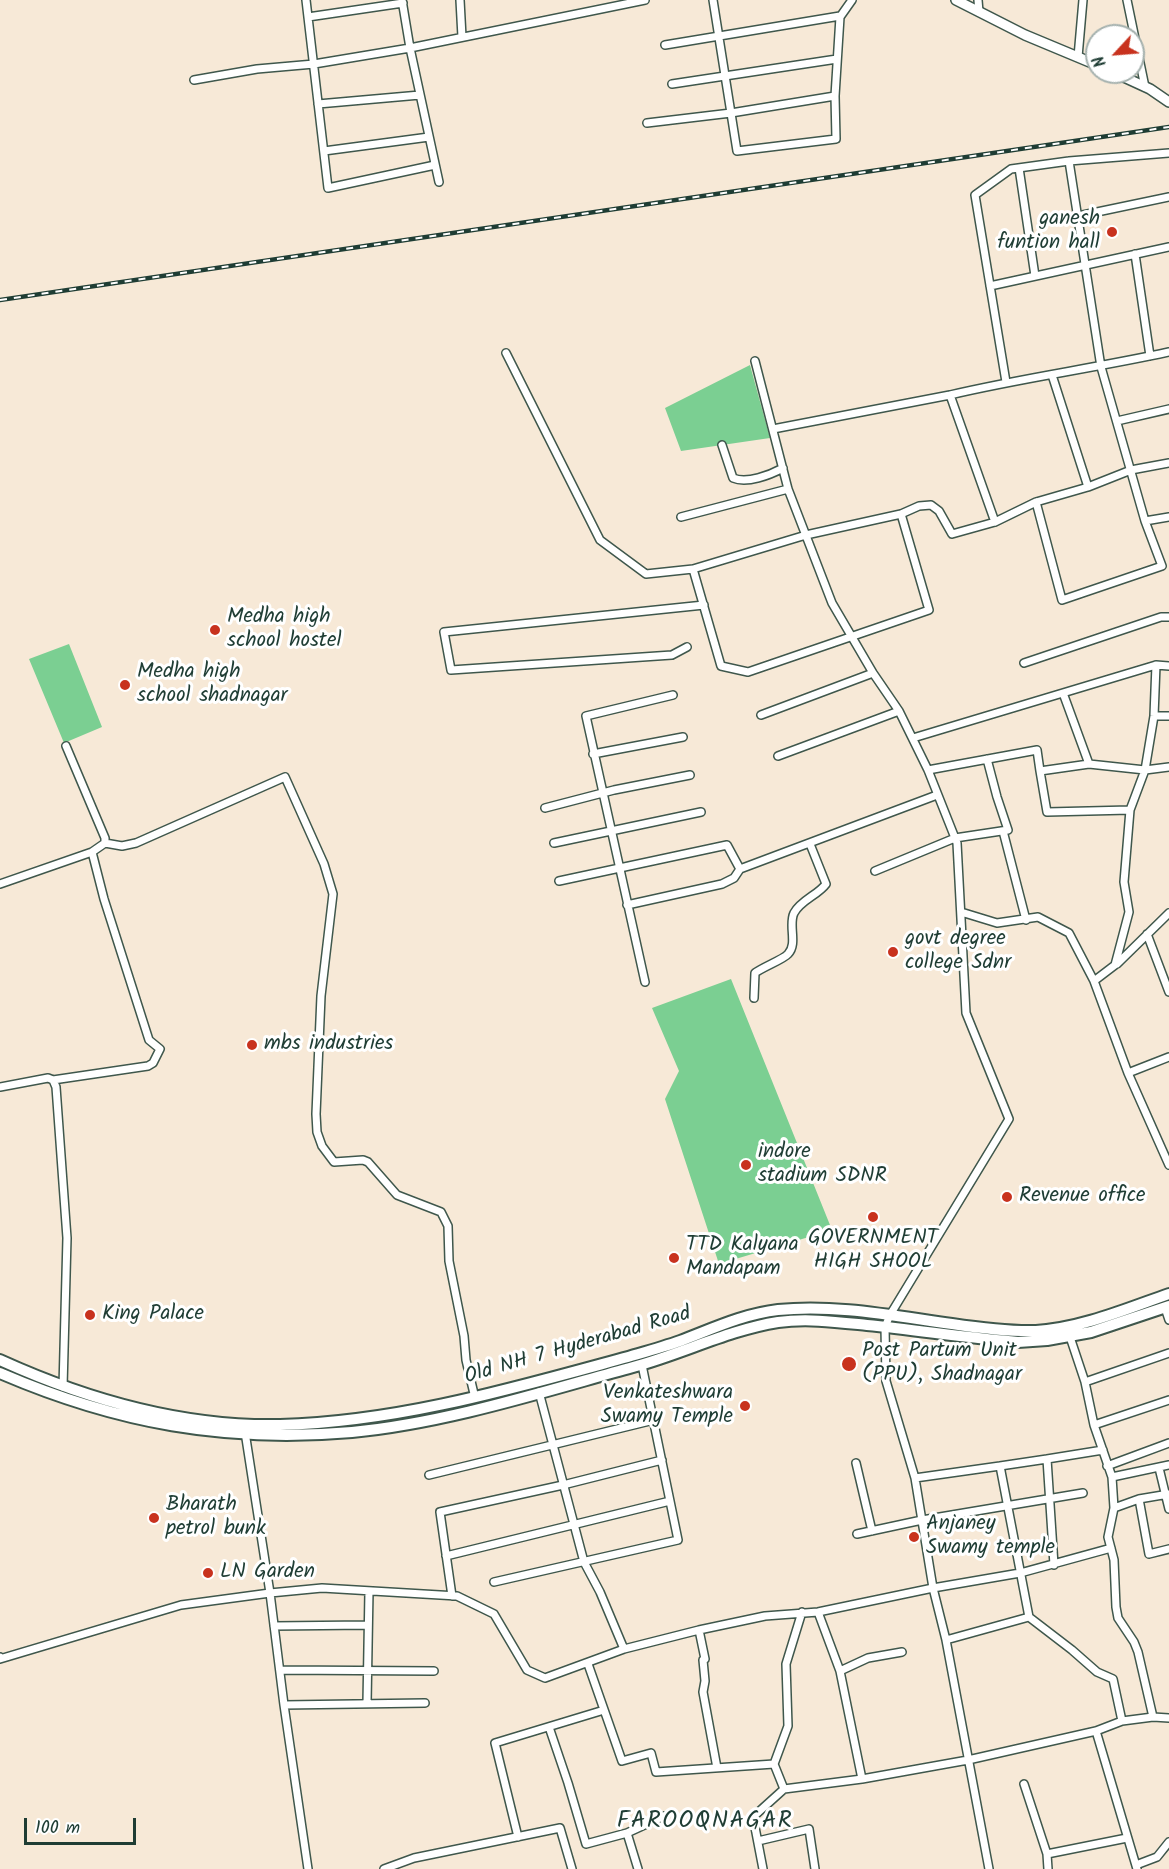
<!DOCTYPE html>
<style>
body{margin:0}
#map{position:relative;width:1169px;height:1869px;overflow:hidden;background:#f7e9d7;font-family:Kalam,sans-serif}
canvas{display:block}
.north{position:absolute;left:1085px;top:24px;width:60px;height:60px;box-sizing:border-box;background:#fff;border:2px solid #a5b1ae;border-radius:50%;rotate:244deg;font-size:16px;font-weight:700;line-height:24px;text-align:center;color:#1f3d34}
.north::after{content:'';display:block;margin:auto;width:21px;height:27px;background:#c8321e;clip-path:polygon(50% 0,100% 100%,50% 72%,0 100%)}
.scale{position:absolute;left:24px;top:1818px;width:112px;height:27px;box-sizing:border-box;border:3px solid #1f3d34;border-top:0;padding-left:8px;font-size:18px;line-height:21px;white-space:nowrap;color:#1f3d34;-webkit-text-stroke:4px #fff;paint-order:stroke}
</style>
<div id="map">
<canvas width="1169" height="1869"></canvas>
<div class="north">N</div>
<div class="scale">100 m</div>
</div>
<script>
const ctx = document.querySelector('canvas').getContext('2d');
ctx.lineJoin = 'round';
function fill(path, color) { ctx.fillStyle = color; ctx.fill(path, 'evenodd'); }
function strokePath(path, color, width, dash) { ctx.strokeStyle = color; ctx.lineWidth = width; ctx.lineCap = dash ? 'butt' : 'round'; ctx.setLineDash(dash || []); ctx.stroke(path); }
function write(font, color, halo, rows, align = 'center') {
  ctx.font = font + ' Kalam,sans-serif'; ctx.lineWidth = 6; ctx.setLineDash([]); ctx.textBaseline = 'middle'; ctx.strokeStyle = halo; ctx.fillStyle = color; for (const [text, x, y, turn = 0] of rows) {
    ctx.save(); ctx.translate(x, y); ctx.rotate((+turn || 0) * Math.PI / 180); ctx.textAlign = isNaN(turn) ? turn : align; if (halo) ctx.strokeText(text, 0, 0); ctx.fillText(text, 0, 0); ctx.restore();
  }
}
const green = new Path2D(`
 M750 365 770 438 681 451 665 408Z
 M69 644 102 727 64 743 29 659Z
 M731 979 832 1230 719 1264 665 1099 679 1071 652 1008Z`);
const minor = new Path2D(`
 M306 0 328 188 435 165
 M402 0 410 48 439 182
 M460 0 462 37
 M713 0 737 151 836 139 835 96
 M978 0 979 12
 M1127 0 1145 87
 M308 17 403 3
 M665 45 840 16
 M1078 57 1083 0
 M194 80 257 69 314 64 410 48 645 0
 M672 84 837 59
 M318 104 420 95
 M647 123 731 113 835 96 840 17 852 0
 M324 151 429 137
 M1069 161 1101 367 1145 521 1162 566 1062 600 1036 502 1088 487 1131 470 1169 463
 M1019 168 1035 276
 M1078 216 1169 197
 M1135 254 1150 356
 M990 286 1169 247
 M506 353 600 540 646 574 693 569 721 666 748 672 929 610 901 514
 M755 361 788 489 832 603 873 673 899 711 928 770 957 843 966 1013 1009 1119 890 1315 885 1327 886 1381 915 1478 933 1588 946 1640 989 1869
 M1052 375 1088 487
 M1006 382 975 195 1011 169 1069 161 1169 153
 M1117 421 1169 409
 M773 429 950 395
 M722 445 733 478C747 484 770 475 783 468
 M1036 502 995 522 950 395C1022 378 1096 368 1169 352
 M681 517 788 489
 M1145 521 1169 517
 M693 569 806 535 901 514 919 506 931 505 939 511 952 534 995 522
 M687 647 672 655 451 670 444 632 704 605
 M1024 663 1161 617H1169
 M1063 693 1089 764
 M761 715 873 673
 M1154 716H1169
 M913 738 1156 665 1169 666
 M593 754 683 737
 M778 756 899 711
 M928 770 1037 750 1040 771 1089 764 1145 770 1169 767
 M1040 771 1047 812 1130 810
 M545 808 614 790 690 775
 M1003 831 1026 920
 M105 843 122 846 136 843 285 777 324 864 333 894 321 996 316 1114 317 1132 322 1146 334 1162 363 1160 368 1162 397 1195 441 1212 448 1226 449 1261 464 1336 466 1360 475 1398
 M554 843 701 812
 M875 871 955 838 1008 830 997 797 987 759
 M559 881 727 845 740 869
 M0 884 92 852 105 843V838L66 746
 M627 905 722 884 734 878 740 869 937 795
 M961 912 997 923 1038 917 1069 933 1094 981 1115 965 1129 912 1124 882 1130 810 1145 770 1154 716 1156 665
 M1147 934 1169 992
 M1117 964 1169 913
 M1094 981 1128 1073 1169 1165
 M645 982 586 716 673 695
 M754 998 755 973C763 967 784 959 788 954 798 944 788 925 794 913 801 900 818 895 826 884L810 844
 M1128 1073 1169 1057
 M53 1080 148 1066 153 1063 160 1049 149 1040 104 899 92 852
 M0 1087 48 1078 53 1080 56 1087 67 1238 63 1387
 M1165 1308 1169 1320
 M1070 1337 1085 1382 1094 1425 1112 1477 1114 1508 1108 1537 1114 1560 1116 1607 1118 1618 1134 1642 1138 1652 1153 1717 1169 1718
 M1085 1382 1169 1353
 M539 1392 584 1562 600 1592 624 1649
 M1094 1425 1169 1400
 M245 1432 270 1593 284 1705 308 1869
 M1047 1459 1103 1450
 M856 1463 872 1531
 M1000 1466 1047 1459 1054 1565
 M1107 1466 1169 1443
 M1159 1468 1169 1509
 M429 1475 654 1420
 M1112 1477 1169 1465
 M915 1478 1000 1466 1029 1617 946 1640
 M1139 1499 1149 1554 1169 1549
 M1114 1508 1139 1499 1169 1494
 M857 1534 922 1520 1083 1493
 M446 1556 670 1501
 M494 1582 678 1540 642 1365
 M452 1596 440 1512 563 1485 662 1460
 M818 1612 840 1671 862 1779
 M1029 1617 1072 1650 1097 1672 1113 1679 1122 1721
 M274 1626 368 1625
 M699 1630 705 1659 703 1660 705 1681 703 1692 717 1768
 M0 1657V1659L181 1605 270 1593 322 1588 457 1596 494 1614 527 1670 545 1678 624 1649 699 1630 765 1616 818 1612 933 1588 1020 1573 1111 1548
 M588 1664 622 1761 651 1753 656 1772 774 1764 784 1789 862 1779 968 1760 1096 1731 1122 1721 1153 1717
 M280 1670 434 1671
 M840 1671 868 1658 902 1652
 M367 1703 369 1591
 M284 1705 425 1703
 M549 1727 568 1783 586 1844 627 1833
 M1096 1731 1137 1869
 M774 1764 788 1726 786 1664 802 1612
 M1024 1784 1047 1854 1048 1869
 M518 1837 495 1743 604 1710
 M758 1841 809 1829 815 1869
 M1047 1854 1127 1838
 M1136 1865 1157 1857 1169 1842
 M384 1869 414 1858 560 1828 572 1869
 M638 1869 627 1833 664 1816
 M763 1869 753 1817 784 1789`);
const secondary = new Path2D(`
 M956 0 1025 35 1097 65
 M1113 72 1150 89 1169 102`);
const primary = new Path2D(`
 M0 1360C88 1400 183 1427 280 1425 399 1422 514 1388 628 1357 645 1352 663 1347 680 1341 712 1329 743 1314 778 1310 835 1304 894 1316 952 1324 979 1328 1008 1332 1036 1331 1082 1328 1126 1309 1169 1294
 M0 1373C116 1423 226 1443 352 1432 446 1423 542 1392 633 1367 682 1354 728 1330 778 1322 808 1318 838 1322 867 1325 918 1330 968 1338 1018 1342L1047 1340 1091 1332 1169 1306`);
const rail = new Path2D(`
 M0 300 1169 127`);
const markers = [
 [1112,232,6,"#c8321e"],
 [215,630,6,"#c8321e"],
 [125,685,6,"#c8321e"],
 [893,952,6,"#c8321e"],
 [252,1045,6,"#c8321e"],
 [746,1165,6,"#c8321e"],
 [1007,1197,6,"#c8321e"],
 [873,1217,6,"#c8321e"],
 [674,1258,6,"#c8321e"],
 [90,1315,6,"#c8321e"],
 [849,1364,8,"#c8321e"],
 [745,1406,6,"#c8321e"],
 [154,1518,6,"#c8321e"],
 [914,1537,6,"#c8321e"],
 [208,1573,6,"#c8321e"]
];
const poiNames = [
 ["ganesh",1100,220,"right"],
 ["funtion hall",1100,244,"right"],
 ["Medha high",227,618],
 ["school hostel",227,642],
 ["Medha high",137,673],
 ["school shadnagar",137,697],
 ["govt degree",905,940],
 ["college Sdnr",905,964],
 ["mbs industries",264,1045],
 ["indore",758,1153],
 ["stadium SDNR",758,1177],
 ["Revenue office",1019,1197],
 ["GOVERNMENT",873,1239,"center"],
 ["HIGH SHOOL",873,1263,"center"],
 ["TTD Kalyana",686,1246],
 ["Mandapam",686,1270],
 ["King Palace",102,1315],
 ["Post Partum Unit",862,1352],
 ["(PPU), Shadnagar",862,1376],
 ["Venkateshwara",733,1394,"right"],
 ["Swamy Temple",733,1418,"right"],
 ["Bharath",166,1506],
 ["petrol bunk",166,1530],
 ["Anjaney",926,1525],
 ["Swamy temple",926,1549],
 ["LN Garden",220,1573]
];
const streetNames = [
 ["Old NH 7 Hyderabad Road",578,1347,-16]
];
const quarterNames = [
 ["FAROOQNAGAR",705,1823]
];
fill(green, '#7bcf92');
strokePath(minor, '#3f574c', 10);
strokePath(secondary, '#3f574c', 12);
strokePath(primary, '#3f574c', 14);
strokePath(minor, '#fff', 7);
strokePath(secondary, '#fff', 9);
strokePath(primary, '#fff', 10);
strokePath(rail, '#1f3d34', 4.5);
strokePath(rail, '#fff', 2, [7]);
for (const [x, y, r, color] of markers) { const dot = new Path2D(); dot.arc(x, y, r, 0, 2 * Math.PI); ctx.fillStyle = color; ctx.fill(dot); strokePath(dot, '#fff', 2); }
write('21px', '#1f3d34', '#fff', poiNames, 'left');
write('21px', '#1f3d34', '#fff', streetNames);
ctx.letterSpacing = '1.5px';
write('24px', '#1f3d34', '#fff', quarterNames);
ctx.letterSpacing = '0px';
</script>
